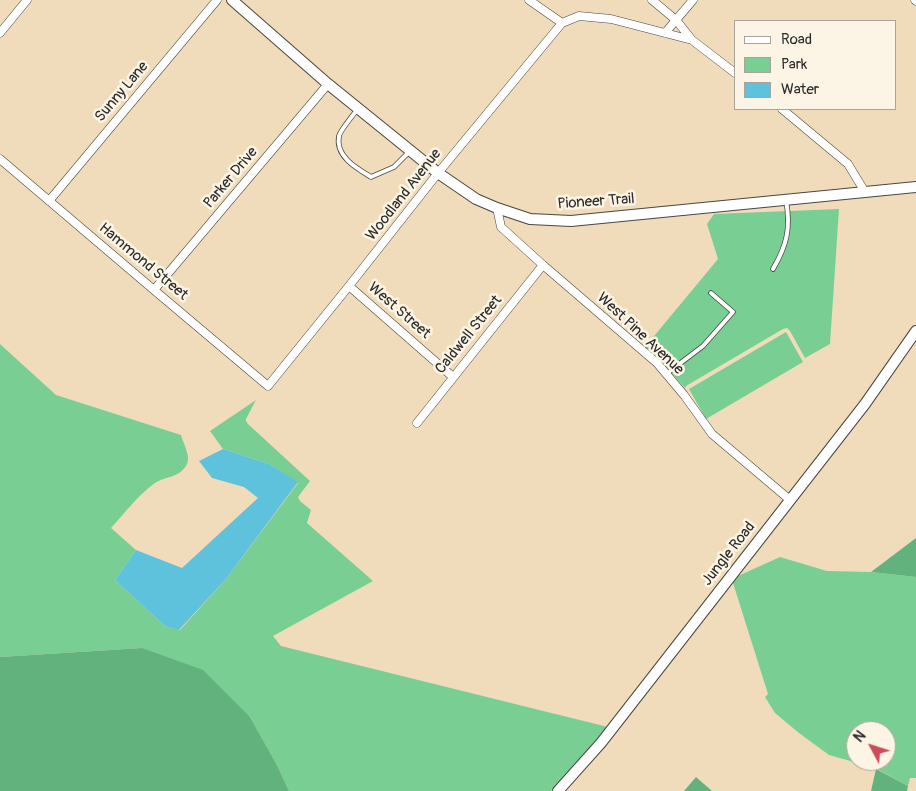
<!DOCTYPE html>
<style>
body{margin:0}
#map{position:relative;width:916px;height:791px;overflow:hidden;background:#f0dcbb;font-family:Pangolin,sans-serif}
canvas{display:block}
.legend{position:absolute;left:734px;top:20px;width:162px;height:90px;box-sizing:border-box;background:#fcf5e5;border:1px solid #a8a49b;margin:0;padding:6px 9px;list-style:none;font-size:15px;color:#2b2b2b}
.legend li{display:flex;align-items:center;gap:10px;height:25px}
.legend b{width:25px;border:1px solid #a8a49b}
.north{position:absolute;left:846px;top:721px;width:50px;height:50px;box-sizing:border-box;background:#fcf5e5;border:1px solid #a8a49b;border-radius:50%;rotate:310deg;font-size:14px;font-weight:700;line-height:20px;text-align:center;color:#2b2b2b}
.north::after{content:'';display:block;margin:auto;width:18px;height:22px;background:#d1495b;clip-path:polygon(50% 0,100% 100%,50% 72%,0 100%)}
</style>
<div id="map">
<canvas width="916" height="791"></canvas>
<ul class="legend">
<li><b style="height:6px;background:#fff"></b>Road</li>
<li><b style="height:14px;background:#79cf93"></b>Park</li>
<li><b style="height:14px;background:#5ec2dc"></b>Water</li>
</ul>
<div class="north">N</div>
</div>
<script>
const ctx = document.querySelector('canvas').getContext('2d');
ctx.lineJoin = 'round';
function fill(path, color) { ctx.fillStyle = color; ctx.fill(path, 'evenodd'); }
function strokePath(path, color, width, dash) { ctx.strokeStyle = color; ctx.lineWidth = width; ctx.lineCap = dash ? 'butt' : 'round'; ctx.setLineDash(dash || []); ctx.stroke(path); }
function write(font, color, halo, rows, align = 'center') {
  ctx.font = font + ' Pangolin,sans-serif'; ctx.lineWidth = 5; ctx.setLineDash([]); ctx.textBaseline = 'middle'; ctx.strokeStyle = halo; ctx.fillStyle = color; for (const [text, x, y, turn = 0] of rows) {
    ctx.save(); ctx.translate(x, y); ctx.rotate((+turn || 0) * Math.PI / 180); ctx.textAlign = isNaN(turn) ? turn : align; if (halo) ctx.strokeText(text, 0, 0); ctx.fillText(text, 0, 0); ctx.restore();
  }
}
const green = new Path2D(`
 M839 209 830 344 805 358 790 331 787 328 783 329 686 386 685 388 660 360 645 347 718 259 707 224 714 214Z
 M786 332 803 362 706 419 689 389Z
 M0 344 56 395 181 435C183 443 191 456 187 464 180 478 166 476 155 483 138 495 125 513 111 528L136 550 115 580 165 626 180 630 226 579 298 483 269 464 223 449 210 431 256 400 246 419V421L248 424 310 481 298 497 300 501 311 510 307 523 373 581 273 636 281 646 608 727 597 740 551 791H289L277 765 250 717 142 648 0 657Z
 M780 557 827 571 871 572 916 577V778H910L908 786 875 768 829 755 799 733 775 713 765 697 768 694 733 583 738 576ZM856 731H886V761H856Z`);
const forest = new Path2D(`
 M916 538V577L871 572Z
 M142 648 203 670 250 717 277 765 289 791H0V657Z
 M876 769 908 786 907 791H871Z
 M696 777 712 791H684Z`);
const water = new Path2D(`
 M223 449 269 464 298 482 226 579 179 630 165 626 115 580 136 550 182 568 258 498 244 487 212 478 199 461Z`);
const service = new Path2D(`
 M357 110C353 115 340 131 339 136 335 156 356 168 371 177L394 167 410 151
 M773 269C787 245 791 228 786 200
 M666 374 703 346 733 312 711 293`);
const minor = new Path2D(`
 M529 0 562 23 579 16 611 19 692 40
 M652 0 676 20 692 40 735 73
 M915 0 916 1
 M0 33 27 0
 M665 33 693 0
 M782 109 848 164 865 192
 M0 159 154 290 268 386 349 286 438 173 562 23
 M49 201 217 0
 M497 208 501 227 543 265 657 363 684 395 712 434 790 500
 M349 286 453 377
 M154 290 328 84
 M417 423 543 265`);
const tertiary = new Path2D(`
 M232 0 328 84 438 173 476 199 497 208 530 219 571 221 916 187
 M558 791 601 743 865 404 916 331`);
const streetNames = [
 ["Sunny Lane",122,92,-50],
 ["Parker Drive",231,178,-50],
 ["Woodland Avenue",404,195,-52],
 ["Pioneer Trail",596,202,-4],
 ["Hammond Street",143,262,40],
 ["West Street",399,311,41],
 ["West Pine Avenue",640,334,43],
 ["Caldwell Street",469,335,-51],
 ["Jungle Road",729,554,-52]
];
fill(green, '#79cf93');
fill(forest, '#62b27d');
fill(water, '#5ec2dc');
strokePath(service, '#494641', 5.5);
strokePath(minor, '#494641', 9);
strokePath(tertiary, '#494641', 12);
strokePath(service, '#fff', 4);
strokePath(minor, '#fff', 8);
strokePath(tertiary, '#fff', 10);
write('15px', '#2b2b2b', '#fcf5e5', streetNames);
</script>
